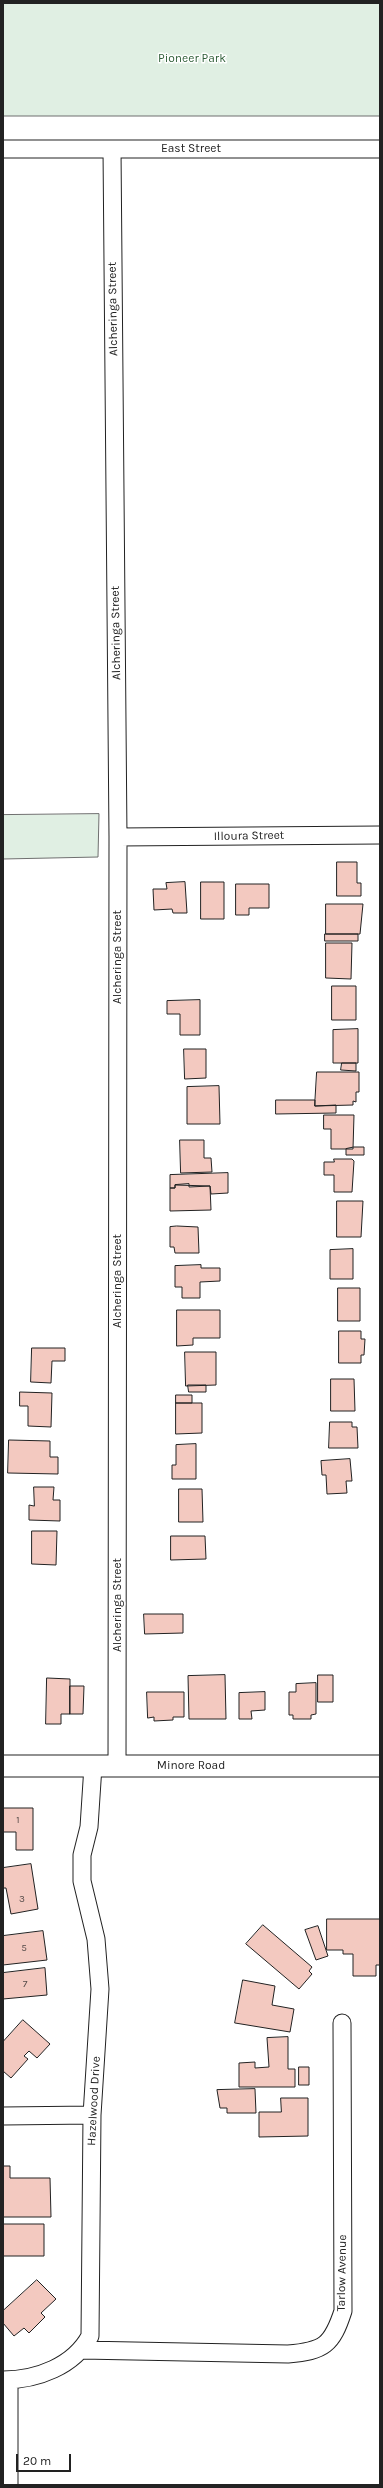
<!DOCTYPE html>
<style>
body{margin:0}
#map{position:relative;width:383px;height:2488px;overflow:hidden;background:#fff;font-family:Karla,sans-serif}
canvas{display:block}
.frame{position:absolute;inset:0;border:4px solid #222;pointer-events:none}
.scale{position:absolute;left:16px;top:2454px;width:55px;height:18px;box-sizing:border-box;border:2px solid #222;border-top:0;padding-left:5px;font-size:12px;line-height:14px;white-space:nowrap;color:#222;-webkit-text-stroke:3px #fff;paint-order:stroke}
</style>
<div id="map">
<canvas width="383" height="2488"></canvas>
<div class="frame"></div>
<div class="scale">20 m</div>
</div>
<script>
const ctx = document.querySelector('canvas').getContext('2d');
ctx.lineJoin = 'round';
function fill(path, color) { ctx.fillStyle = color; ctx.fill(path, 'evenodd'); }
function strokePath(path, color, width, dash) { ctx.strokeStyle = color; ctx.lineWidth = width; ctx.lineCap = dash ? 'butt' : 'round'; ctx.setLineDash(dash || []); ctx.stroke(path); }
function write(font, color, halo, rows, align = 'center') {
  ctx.font = font + ' Karla,sans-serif'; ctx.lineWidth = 3; ctx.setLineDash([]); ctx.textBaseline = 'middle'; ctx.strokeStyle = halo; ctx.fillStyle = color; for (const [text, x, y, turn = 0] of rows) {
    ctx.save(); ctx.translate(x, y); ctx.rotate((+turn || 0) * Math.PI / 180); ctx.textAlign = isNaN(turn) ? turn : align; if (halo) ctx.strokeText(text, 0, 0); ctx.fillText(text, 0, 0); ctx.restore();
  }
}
const green = new Path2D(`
 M3 3H380V116H3Z
 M99 814 98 857 3 859V815Z`);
const building = new Path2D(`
 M337 862H357V883H361V896H337Z
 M185 882 187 913H173L172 909 154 910 153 889H167L166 883Z
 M201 882H224V919H201Z
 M236 884H269V908H249V915H236Z
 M326 904H363L360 934H326Z
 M325 934H358V941H325Z
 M326 943H352L351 979 326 978Z
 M332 986H356V1020H332Z
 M200 1000V1035H180V1014H167V1001Z
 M358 1029V1063H333V1030Z
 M184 1049H206V1078L185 1079Z
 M342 1063H356V1071L341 1070Z
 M317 1072H359V1092H356V1102L353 1101V1105L315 1106Z
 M219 1086 220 1124H187V1087Z
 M276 1100H315V1106L336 1105V1113L276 1114Z
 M324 1115H354L353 1149H331V1129H324Z
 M180 1140H204V1158H211L212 1172 181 1173Z
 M354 1147H364V1155H346V1149Z
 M334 1159H352L354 1161 352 1192H334V1175H324V1162H334Z
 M228 1173V1193L211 1194 210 1186 175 1185V1188H170V1175Z
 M189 1184V1187L210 1186 211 1210 170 1211V1188H175V1185Z
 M337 1201H363L361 1237H337Z
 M177 1226 198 1227 199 1253H175L174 1247H170V1227Z
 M353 1249V1279H330V1250Z
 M201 1265V1268H220V1281L200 1282V1298H182V1287H175V1266Z
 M338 1288H360V1321H338Z
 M177 1310H220V1338H193V1345L177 1346Z
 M339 1331H361V1339H365L364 1355H361V1363H339Z
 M32 1348H65V1361H52L51 1383 31 1382Z
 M185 1352H216V1385L186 1386Z
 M331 1379H354L355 1411H331Z
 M188 1385H206V1392H189Z
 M20 1392 52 1393 51 1427 28 1426V1406H20Z
 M176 1395H192V1403H176Z
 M176 1403H202V1433L176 1434Z
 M330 1422H352V1427H357L358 1448H329Z
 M9 1440 50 1441V1457H58V1474L8 1473Z
 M196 1444V1479H172V1465H176V1445Z
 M350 1459 352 1481H346L347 1493 327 1494 326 1475H322L321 1461Z
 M34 1487H54L53 1500H60V1521L29 1520V1505L34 1506Z
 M179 1489H202L203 1522H179Z
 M32 1531H57L56 1565 32 1564Z
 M171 1536H205L206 1559 171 1560Z
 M144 1614H183V1633L145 1634Z
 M225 1675 226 1719H189L188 1676Z
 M318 1675H333V1702H318Z
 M47 1678 70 1679V1714H61V1724H46Z
 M316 1683V1714L311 1715V1719H293V1715H289V1692H296V1684Z
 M70 1686H84L83 1714H70Z
 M147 1692H184V1717H173V1720L154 1721V1717L148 1718Z
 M265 1692V1710L251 1711 252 1719H239V1693Z
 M3 1808H33V1850H16V1832H3Z
 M31 1864 38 1909 11 1914 6 1888H3V1868Z
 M327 1919H380V1965H376V1976H353V1954H343V1950H327Z
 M263 1925 312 1967 309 1971 312 1974 299 1989 246 1944Z
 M318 1926 328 1956 316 1960 305 1930Z
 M43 1931 47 1960 3 1965V1936Z
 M45 1968 47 1995 3 1999V1973Z
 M243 1980 275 1986 272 2005 294 2009 290 2032 235 2023Z
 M23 2020 50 2044 37 2058 29 2051 24 2056 28 2059 11 2078 3 2071V2042Z
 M288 2037V2069H295V2087H239V2063L255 2062V2068L269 2067 267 2038Z
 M299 2067H309V2085H299Z
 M255 2089 256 2113H227V2108H220L217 2090Z
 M281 2098H308V2136L259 2137V2112H281Z
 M3 2166H10V2178H50L51 2217H3Z
 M3 2224H44V2256H3Z
 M37 2280 56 2299 41 2313 45 2317 29 2333 24 2328 14 2336 3 2323V2311Z`);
const minor = new Path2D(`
 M3 149H380
 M112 149 118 837 117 1766
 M118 837 380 835
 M3 2116 92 2115
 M82 2350 288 2354C324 2351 332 2345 343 2311L342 2023
 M3 2380C37 2380 74 2366 90 2336L92 2115 100 1989 96 1939 82 1881V1855L89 1827 93 1766
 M9 2380V2485`);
const tertiary = new Path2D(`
 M3 1766H380`);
const numberNames = [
 ["1",18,1820],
 ["3",22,1899],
 ["5",24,1948],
 ["7",25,1984]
];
const parkNames = [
 ["Pioneer Park",192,59]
];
const streetNames = [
 ["East Street",191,149],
 ["Alcheringa Street",113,309,-91],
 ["Alcheringa Street",116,633,-91],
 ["Illoura Street",249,836,-1],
 ["Alcheringa Street",118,957,-90],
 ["Alcheringa Street",118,1281,-90],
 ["Alcheringa Street",118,1605,-90],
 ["Minore Road",191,1766],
 ["Hazelwood Drive",94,2101,-87],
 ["Tarlow Avenue",342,2273,-89]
];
fill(green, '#e0efe3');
strokePath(green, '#6f6f6f', 1);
fill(building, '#f3c9c0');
strokePath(building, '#222', 1);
strokePath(minor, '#222', 19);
strokePath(tertiary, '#222', 23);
strokePath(minor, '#fff', 17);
strokePath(tertiary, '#fff', 21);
write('10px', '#564c4a', null, numberNames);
write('12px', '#2f5e38', '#fff', parkNames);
write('12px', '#222', '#fff', streetNames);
</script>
